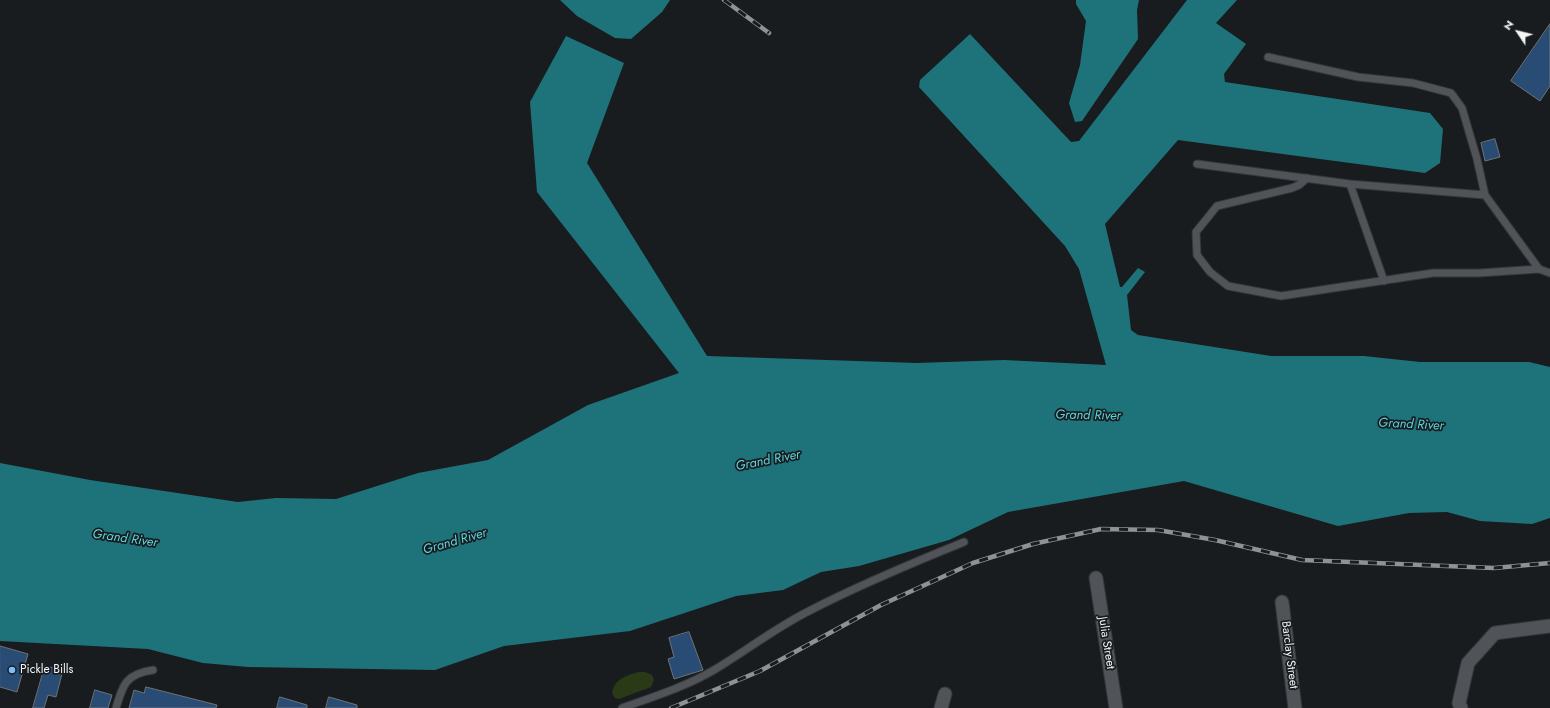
<!DOCTYPE html>
<style>
body{margin:0}
#map{position:relative;width:1550px;height:708px;overflow:hidden;background:#191c1f;font-family:Jost,sans-serif}
canvas{display:block}
.north{position:absolute;left:1498px;top:12px;width:40px;height:40px;-webkit-text-stroke:3px #191c1f;paint-order:stroke;rotate:305deg;font-size:11px;font-weight:700;line-height:16px;text-align:center;color:#f3f5f7}
.north::after{content:'';display:block;margin:auto;width:14px;height:18px;background:#f3f5f7;clip-path:polygon(50% 0,100% 100%,50% 72%,0 100%)}
</style>
<div id="map">
<canvas width="1550" height="708"></canvas>
<div class="north">N</div>
</div>
<script>
const ctx = document.querySelector('canvas').getContext('2d');
ctx.lineJoin = 'round';
function fill(path, color) { ctx.fillStyle = color; ctx.fill(path, 'evenodd'); }
function strokePath(path, color, width, dash) { ctx.strokeStyle = color; ctx.lineWidth = width; ctx.lineCap = dash ? 'butt' : 'round'; ctx.setLineDash(dash || []); ctx.stroke(path); }
function write(font, color, halo, rows, align = 'center') {
  ctx.font = font + ' Jost,sans-serif'; ctx.lineWidth = 3.5; ctx.setLineDash([]); ctx.textBaseline = 'middle'; ctx.strokeStyle = halo; ctx.fillStyle = color; for (const [text, x, y, turn = 0] of rows) {
    ctx.save(); ctx.translate(x, y); ctx.rotate((+turn || 0) * Math.PI / 180); ctx.textAlign = isNaN(turn) ? turn : align; if (halo) ctx.strokeText(text, 0, 0); ctx.fillText(text, 0, 0); ctx.restore();
  }
}
const green = new Path2D(`
 M639 672H645L652 675 654 680 651 687 619 699 615 698 612 693C614 679 627 675 639 672Z`);
const water = new Path2D(`
 M560 0H670L662 12 631 39 615 38 577 16Z
 M1076 0H1139L1137 10 1138 39 1082 121 1075 122 1069 103 1080 65 1086 21 1076 4Z
 M1187 0H1237L1216 23 1246 44 1224 74 1225 82 1430 113 1443 129 1440 163 1425 173 1178 140 1105 224 1120 287H1122L1138 268 1145 272 1127 295 1131 330 1138 335 1271 356H1364L1420 362H1529L1550 367V518L1532 524 1480 521 1447 512 1409 513 1338 526 1184 481 1008 512 949 540 859 566 821 572 783 590 736 596 630 631 504 646 435 670 248 667 203 663 148 649 0 641V463L90 480 238 502 276 498 336 499 418 473 488 460 588 405 679 373 537 192 530 102 566 36 624 63 587 163 707 356 917 363 1004 360 1106 365 1079 269 1065 246 919 87 920 80 970 34 1071 142 1079 141Z`);
const building = new Path2D(`
 M1550 24V86L1540 101 1511 81Z
 M1495 139 1500 157 1485 161 1481 143Z
 M689 632 703 670 674 679 668 659 674 657 669 638Z
 M0 646 28 654 17 692 0 687Z
 M45 666 63 670 56 697 48 695 44 708H33Z
 M146 687 217 705 216 708H129L134 690 144 693Z
 M95 690 112 695 108 708H90Z
 M280 697 307 705V708H277Z
 M329 697 357 705V708H326Z`);
const lane = new Path2D(`
 M1268 57 1358 77 1413 83 1451 93 1462 108 1477 159 1485 195 1539 269 1550 273
 M1197 164 1350 184 1485 195
 M1307 178 1299 185 1292 188 1217 206 1196 232 1197 255 1210 272 1228 286 1281 296 1433 273H1479L1539 269
 M1350 184 1384 281
 M116 708C123 684 126 674 153 670
 M622 708C653 697 685 687 714 670 746 651 775 628 809 611 859 585 912 563 964 542`);
const street = new Path2D(`
 M1096 578 1116 708
 M1282 602 1295 708
 M941 708 945 694
 M1461 708 1459 703 1468 663 1495 633 1550 626`);
const rail = new Path2D(`
 M724 0 769 33
 M671 708 760 671 881 605 973 563 1033 544 1101 529 1158 530 1215 540 1302 560 1494 568 1550 563`);
const markers = [
 [12,670,4,"#7cbef9"]
];
const streetNames = [
 ["Julia Street",1106,643,81],
 ["Barclay Street",1289,655,83]
];
const poiNames = [
 ["Pickle Bills",20,670]
];
const waterNames = [
 ["Grand River",1088,416,1],
 ["Grand River",1411,425,3],
 ["Grand River",768,461,-11],
 ["Grand River",125,539,8],
 ["Grand River",455,542,-16]
];
fill(green, '#2a3916');
fill(water, '#1e737b');
fill(building, '#294c74');
strokePath(building, '#6f7277', 1);
strokePath(lane, '#353639', 9);
strokePath(street, '#353639', 15);
strokePath(lane, '#505357', 7);
strokePath(street, '#505357', 13);
strokePath(rail, '#8f9294', 4.5);
strokePath(rail, '#191c1f', 3, [9]);
for (const [x, y, r, color] of markers) { const dot = new Path2D(); dot.arc(x, y, r, 0, 2 * Math.PI); ctx.fillStyle = color; ctx.fill(dot); strokePath(dot, '#191c1f', 1.5); }
write('12px', '#f3f5f7', '#191c1f', streetNames);
write('12px', '#f3f5f7', '#191c1f', poiNames, 'left');
write('italic 13px', '#5bd4df', '#191c1f', waterNames);
</script>
